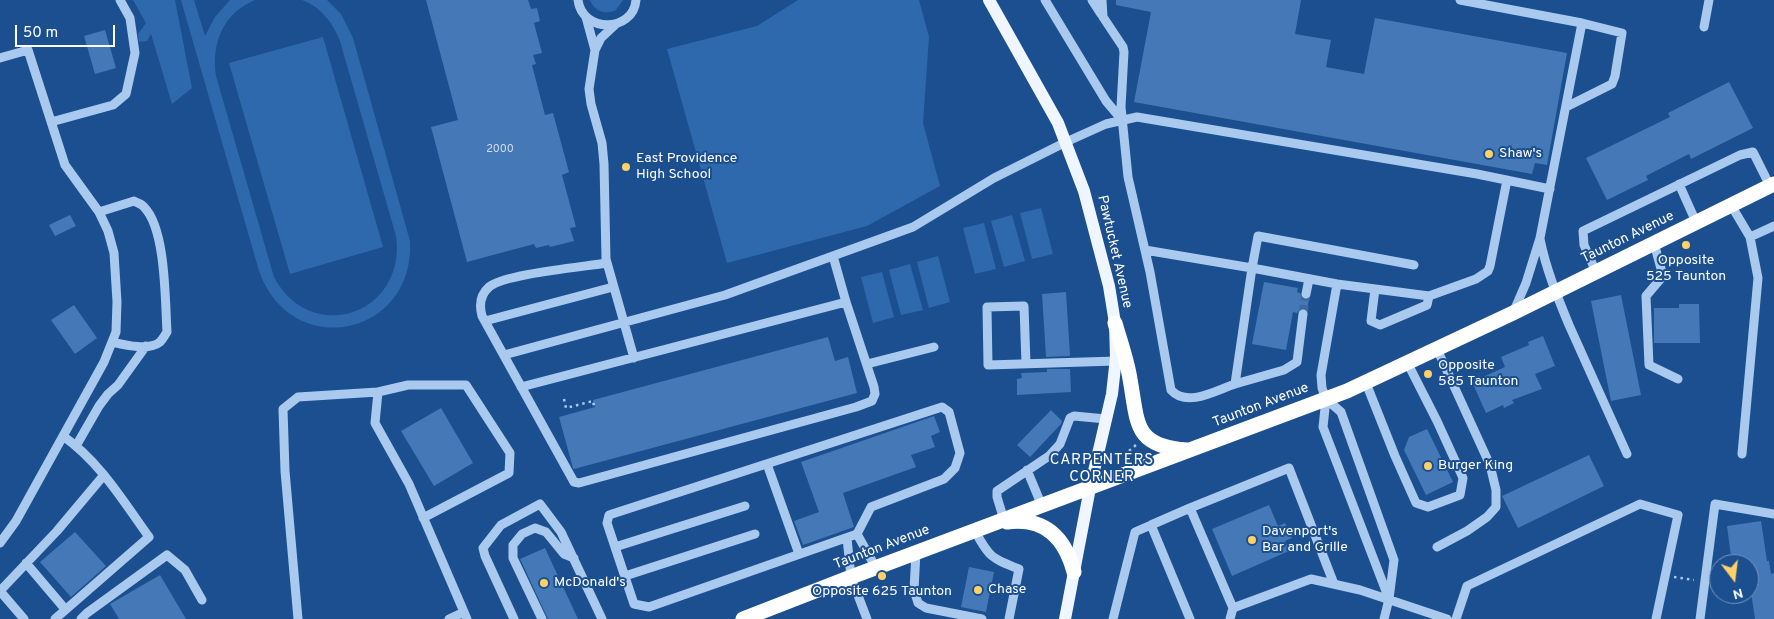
<!DOCTYPE html>
<style>
body{margin:0}
#map{position:relative;width:1774px;height:619px;overflow:hidden;background:#1b4f8f;font-family:Overpass,sans-serif}
canvas{display:block}
.north{position:absolute;left:1709px;top:554px;width:50px;height:50px;box-sizing:border-box;background:#1b4f8f;border:1px solid #7695bc;border-radius:50%;rotate:165deg;font-size:14px;font-weight:700;line-height:20px;text-align:center;color:#fff}
.north::after{content:'';display:block;margin:auto;width:18px;height:22px;background:#ffd166;clip-path:polygon(50% 0,100% 100%,50% 72%,0 100%)}
.scale{position:absolute;left:15px;top:25px;width:100px;height:22px;box-sizing:border-box;border:2px solid #fff;border-top:0;padding-left:6px;font-size:15px;line-height:18px;white-space:nowrap;color:#fff;-webkit-text-stroke:4px #1b4f8f;paint-order:stroke}
</style>
<div id="map">
<canvas width="1774" height="619"></canvas>
<div class="north">N</div>
<div class="scale">50 m</div>
</div>
<script>
const ctx = document.querySelector('canvas').getContext('2d');
ctx.lineJoin = 'round';
function fill(path, color) { ctx.fillStyle = color; ctx.fill(path, 'evenodd'); }
function strokePath(path, color, width, dash) { ctx.strokeStyle = color; ctx.lineWidth = width; ctx.lineCap = dash ? 'butt' : 'round'; ctx.setLineDash(dash || []); ctx.stroke(path); }
function write(font, color, halo, rows, align = 'center') {
  ctx.font = font + ' Overpass,sans-serif'; ctx.lineWidth = 4; ctx.setLineDash([]); ctx.textBaseline = 'middle'; ctx.strokeStyle = halo; ctx.fillStyle = color; for (const [text, x, y, turn = 0] of rows) {
    ctx.save(); ctx.translate(x, y); ctx.rotate((+turn || 0) * Math.PI / 180); ctx.textAlign = isNaN(turn) ? turn : align; if (halo) ctx.strokeText(text, 0, 0); ctx.fillText(text, 0, 0); ctx.restore();
  }
}
const green = new Path2D(`
 M133 0H175L192 88 172 104 151 34 147 41 139 42 138 34 146 23Z
 M181 0H194L205 36 215 17 230 0H255C223 13 211 44 216 76L274 277C311 347 407 314 396 236L340 41C333 23 321 7 302 0H327L341 14 353 38 410 241C415 337 291 362 259 271Z
 M590 0H623L616 10C605 15 595 12 590 0Z
 M798 0H919L929 37 923 123 940 186 867 226 727 263 667 49 757 26Z
 M323 37 383 247 290 274 229 63Z
 M1041 208 1053 254 1032 259 1020 213Z
 M1012 215 1025 261 1004 267 991 221Z
 M984 223 996 269 975 274 963 228Z
 M938 256 950 302 929 308 917 262Z
 M910 264 923 310 901 315 889 270Z
 M882 272 894 317 873 323 861 277Z`);
const building = new Path2D(`
 M426 0H528L531 9 537 8 540 21 534 23 542 53 533 55 536 64 532 65 545 115 553 113 569 172 562 175 576 227 570 228 574 241 550 247 549 245 536 248 534 244 467 262 431 127 458 120Z
 M1116 0H1301L1295 34 1331 40 1326 67 1364 74 1375 18 1567 53 1547 165 1535 163 1532 174 1134 102 1151 12 1116 5Z
 M105 30 116 68 95 74 84 36Z
 M1729 82 1753 128 1691 159 1689 154 1646 176 1648 180 1607 200 1586 158 1670 117 1668 113Z
 M70 215 76 226 55 236 49 225Z
 M1264 282 1298 288 1297 292 1300 293 1302 298 1309 300 1307 309 1301 308 1297 313 1293 312 1286 350 1252 344Z
 M1066 292 1070 355 1069 356 1046 357 1042 294Z
 M1621 295 1641 395 1611 401 1591 301Z
 M1679 304H1699L1700 343H1654V308H1679Z
 M74 305 97 338 75 354 51 320Z
 M1543 336 1555 366 1535 374 1542 389 1512 400 1514 403 1504 408 1503 405 1486 413 1472 382 1505 367 1501 357 1529 345 1528 342Z
 M828 337 835 361 848 357 857 393 574 469 573 468 559 417 595 407 593 400Z
 M1047 369H1070L1071 392 1017 395V379L1022 378 1021 373 1047 372Z
 M441 408 473 463 434 486 401 431Z
 M1051 410 1062 421 1061 424 1030 457 1017 445Z
 M934 416 940 432 931 436 935 447 911 455 916 467 843 493 854 527 803 545 794 521 819 512 801 462Z
 M1427 429 1453 482 1426 495 1404 450 1409 437Z
 M1589 455 1604 486 1518 528 1502 496Z
 M1269 505 1278 526 1285 523 1292 538 1285 541 1289 551 1232 576 1212 529Z
 M1761 521 1767 561H1769L1771 574 1774 573V619H1755L1751 592H1749V564H1732L1727 526Z
 M75 532 106 566 71 597 40 562Z
 M545 548 578 619H548L520 559Z
 M969 567 994 572 986 612 961 607Z
 M160 575 186 619H119L110 604Z`);
const minorTunnel = new Path2D(`
 M1303 314 1306 294`);
const path = new Path2D(`
 M564 399 566 408 593 401 594 406
 M1124 455 1136 445
 M1674 577 1694 580`);
const minor = new Path2D(`
 M578 0C582 33 633 33 636 0
 M1045 0 1106 101 1122 120
 M1092 0 1101 14
 M1102 0 1103 17 1123 47 1124 52 1121 107 1128 177 1150 272 1171 390C1187 408 1217 390 1235 384L1252 268 1337 284 1321 375 1322 388 1326 399 1323 427 1389 599
 M1460 0 1582 23
 M586 17 595 50
 M616 24 601 38 595 50 589 89 591 104 602 143 604 164 606 259 634 358
 M1704 27 1709 0
 M0 58 28 50 65 165 99 212 108 231 114 253 117 302 116 332 104 362 16 521 0 543
 M51 122 113 105 126 94 135 53 130 18 120 0
 M1679 184 1696 222
 M1731 205 1750 237 1758 278 1742 454
 M99 212 134 201C137 203 142 204 144 207 166 229 165 300 167 332 165 335 163 339 160 342 149 351 125 345 112 342
 M1750 237 1774 226
 M1540 239C1546 269 1557 296 1569 325 1588 368 1608 411 1627 454
 M1654 243 1663 276 1646 296 1649 365 1678 379
 M1145 250 1252 268 1258 236 1414 265
 M607 263C583 267 504 274 489 287 480 295 479 305 482 316L574 482 579 483 856 407 872 401 875 394 874 387 846 302 833 256
 M1596 272 1584 245 1583 231 1740 155 1753 152 1770 186
 M1337 284 1429 296 1476 279 1488 271 1490 266 1507 180
 M1375 289 1371 321 1380 325 1427 305 1429 296
 M1306 294 1309 279
 M1513 313 1526 283 1540 238 1582 23 1622 33 1615 76 1612 84 1566 107
 M485 321 613 287
 M504 355 725 295 913 227 994 178 1066 142 1106 124 1137 117 1477 174 1550 189
 M867 364 934 347
 M1026 364 1024 306 987 307 988 365 1116 361
 M1366 383 1395 456 1416 503 1428 507 1460 495 1463 478 1437 421 1408 364
 M1235 384 1284 370 1297 362 1303 314
 M521 387 846 302
 M1326 399 1341 412 1394 560 1389 599 1384 619
 M942 407 949 412 960 453 955 468 944 479 871 507 857 534 649 607 634 604 607 523 609 515Z
 M76 446 99 406 108 394 118 385 146 346
 M767 464 799 554
 M1027 470 1042 506
 M423 518 509 473 510 453 466 385H408L378 392 375 423 409 484 467 619
 M1004 520 997 497V491L1049 456 1060 444 1070 418 1074 416 1106 419
 M1151 525 1190 508
 M975 531C989 557 991 558 1019 569L1009 619
 M857 534 876 568
 M847 538 851 577 867 619
 M615 547 745 506
 M1437 547 1467 531 1487 517 1496 507V490L1490 465 1437 349
 M916 552 914 590 918 603 926 608 982 619
 M26 563 65 609
 M625 576 755 534
 M1233 608 1311 579 1360 590 1447 619
 M24 619 0 591 57 531 104 475
 M55 619 149 537C123 501 100 462 63 436
 M81 619 87 613 167 555 185 570 202 600
 M298 619 285 471 283 409 298 397 378 392
 M449 619 464 612
 M514 619 485 556 483 548 501 525 540 504 561 532 602 619
 M542 619 513 558V545L522 534 535 528 546 532 564 554 574 558
 M1113 619 1135 532 1151 525 1190 619
 M1230 619 1233 608 1190 508 1289 468 1334 584
 M1456 619 1467 586 1640 504 1678 515 1656 619
 M1700 619 1715 504 1774 514`);
const major = new Path2D(`
 M989 0 1058 123 1084 191 1109 286 1115 323 1116 358 1112 394 1090 488 1065 619`);
const highway = new Path2D(`
 M1115 323C1120 341 1127 360 1130 379 1138 423 1133 446 1187 450
 M1007 522C1045 517 1065 538 1074 572
 M743 619 851 577 1347 391 1513 313 1774 184`);
const markers = [
 [1489,154,5,"#ffd166"],
 [626,167,5,"#ffd166"],
 [1686,245,5,"#ffd166"],
 [1428,374,5,"#ffd166"],
 [1428,466,5,"#ffd166"],
 [1252,540,5,"#ffd166"],
 [882,576,5,"#ffd166"],
 [544,583,5,"#ffd166"],
 [978,590,5,"#ffd166"]
];
const numberNames = [
 ["2000",500,150]
];
const poiNames = [
 ["Shaw's",1499,154],
 ["East Providence",636,159],
 ["High School",636,175],
 ["Opposite",1686,261,"center"],
 ["525 Taunton",1686,277,"center"],
 ["Opposite",1438,366],
 ["585 Taunton",1438,382],
 ["Burger King",1438,466],
 ["Davenport's",1262,532],
 ["Bar and Grille",1262,548],
 ["McDonald's",554,583],
 ["Chase",988,590],
 ["Opposite 625 Taunton",882,592,"center"]
];
const streetNames = [
 ["Taunton Avenue",1628,238,-26],
 ["Pawtucket Avenue",1114,252,77],
 ["Taunton Avenue",1261,406,-21],
 ["Taunton Avenue",882,548,-21]
];
const neighbourhoodNames = [
 ["CARPENTERS",1102,461],
 ["CORNER",1102,478]
];
fill(green, '#2e69ad');
fill(building, '#4478b7');
strokePath(minorTunnel, '#3d69a0', 9, [9, 4.5]);
strokePath(path, '#a9c9ee', 2.5, [2.5, 4]);
strokePath(minor, '#a9c9ee', 9);
strokePath(major, '#f0f6ff', 12);
strokePath(highway, '#fff', 15);
for (const [x, y, r, color] of markers) { const dot = new Path2D(); dot.arc(x, y, r, 0, 2 * Math.PI); ctx.fillStyle = color; ctx.fill(dot); strokePath(dot, '#1b4f8f', 2); }
write('11px', '#d0dded', null, numberNames);
write('14px', '#fff', '#1b4f8f', poiNames, 'left');
write('14px', '#fff', '#1b4f8f', streetNames);
ctx.letterSpacing = '1px';
write('15px', '#fff', '#1b4f8f', neighbourhoodNames);
ctx.letterSpacing = '0px';
</script>
